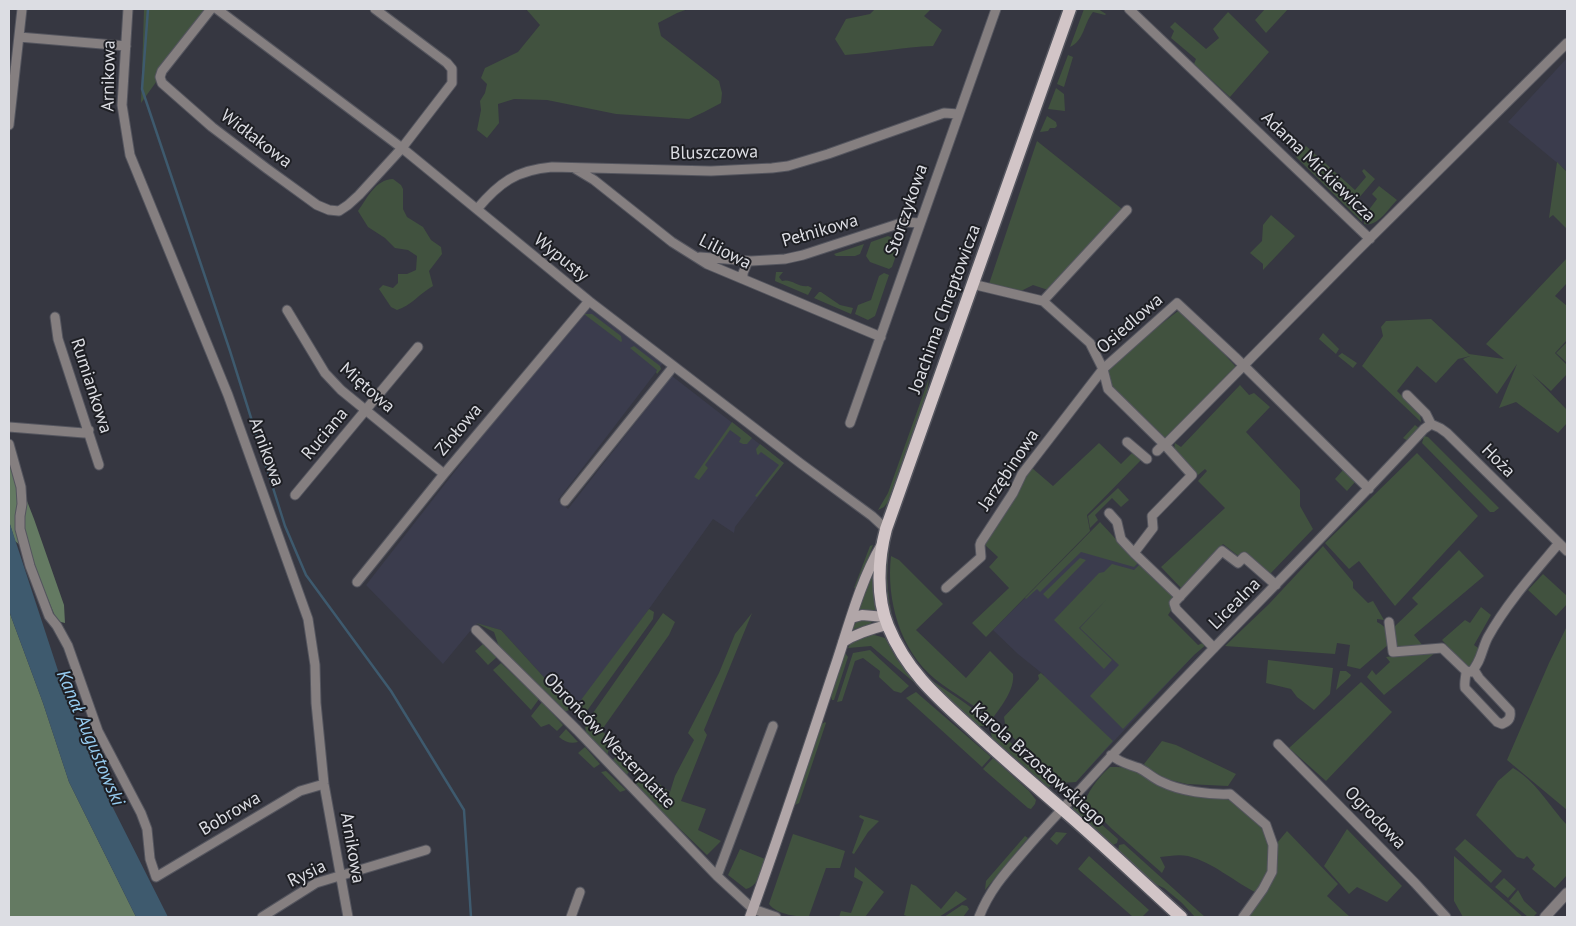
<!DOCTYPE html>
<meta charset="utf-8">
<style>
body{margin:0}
#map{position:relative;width:1576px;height:926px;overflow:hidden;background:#363741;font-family:"PT Sans",sans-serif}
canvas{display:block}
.frame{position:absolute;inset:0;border:10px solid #dcdde3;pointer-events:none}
</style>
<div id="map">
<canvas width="1576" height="926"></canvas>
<div class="frame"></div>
</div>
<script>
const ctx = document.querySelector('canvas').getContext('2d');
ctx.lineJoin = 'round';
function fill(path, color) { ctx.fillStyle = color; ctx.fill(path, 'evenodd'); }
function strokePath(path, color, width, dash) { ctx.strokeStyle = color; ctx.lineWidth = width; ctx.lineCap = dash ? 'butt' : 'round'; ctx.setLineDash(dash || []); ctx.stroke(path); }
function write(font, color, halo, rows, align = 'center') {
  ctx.font = font + ' "PT Sans",sans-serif'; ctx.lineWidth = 4; ctx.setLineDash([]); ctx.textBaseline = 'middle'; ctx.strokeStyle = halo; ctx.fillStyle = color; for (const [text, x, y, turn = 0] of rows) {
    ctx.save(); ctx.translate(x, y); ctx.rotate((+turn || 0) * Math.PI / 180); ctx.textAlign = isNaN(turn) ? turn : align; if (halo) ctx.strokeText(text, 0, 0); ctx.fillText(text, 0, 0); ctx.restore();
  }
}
const built = new Path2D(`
 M1567 58V171L1508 122Z
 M585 305 663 363 558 500 568 509 672 376 784 463 735 527 734 533 713 519 582 703 570 706 501 630 476 624 443 664 366 585Z
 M1099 524 1170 596 1153 617 1194 655 1076 782 1004 717 1044 675 1018 654 993 630Z`);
const green = new Path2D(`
 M144 9 208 10 141 103Z
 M526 9H688L677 13 658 23 661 36 719 81 722 93 721 103 704 112 689 119 616 114 547 100 514 99 498 104 499 123 487 138 477 130 481 110 480 101 485 93 487 84 481 78 485 68 518 52 540 25Z
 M875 9H931L924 16 942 30 933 46C903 47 874 53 845 55L835 39 846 19 870 14Z
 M1084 9H1098L1106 14 1105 15 1093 12C1084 23 1084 41 1070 47Z
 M1265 9H1288L1266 33 1255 20Z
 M1228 12 1269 52 1230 97 1194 64 1196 59 1171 38 1174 31 1170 27 1175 22 1206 49 1219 38 1213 29Z
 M1068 55 1073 57 1064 87 1057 84Z
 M1056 88 1064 94 1065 111 1048 109Z
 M1047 116 1056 122 1057 126 1055 128H1050L1048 131 1040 132Z
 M1037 141 1122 209 1048 290 1033 285 1019 292 989 284Z
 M1306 146 1355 190 1366 177 1362 171 1364 169 1375 179 1352 206 1362 216V222L1296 157Z
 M1557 162 1567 172V205L1566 207 1567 206V229L1553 215 1549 218Z
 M393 179 401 185 403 189V209L407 217 423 227 431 240 441 247 442 254 429 271 433 286C420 293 411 306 397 310L391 307 379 289 383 285 393 288 398 283V274H407L416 270 417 256 408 250 395 248 385 238 368 227 358 211C368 197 375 180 393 179Z
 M1379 186 1397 200C1388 209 1378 227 1364 224L1365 215 1377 199 1372 194Z
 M1271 215 1295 236 1263 270V264L1250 253 1262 241 1263 225Z
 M888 236 901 241 892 267 889 269 870 262 866 256 871 242Z
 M864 244 860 254 855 256H836L834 254Z
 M1567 258V283L1555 296 1567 306V340L1555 353 1567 365V374L1551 391 1532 374 1567 410V423L1558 433 1516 402 1499 408 1517 364 1497 394 1463 359 1470 356 1458 359 1436 383 1417 366 1397 391 1420 414 1421 422 1362 366 1383 336 1381 327 1386 321 1431 319 1469 354 1504 359 1486 344Z
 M776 272H783L779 277 782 281C791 278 799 288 808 286L812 288 808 295 775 281Z
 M884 273 889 275 875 316 868 320 855 314 858 305 871 300 879 276Z
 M819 292H821L840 305 853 308 851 314 814 298Z
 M1182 308 1236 367 1163 441 1108 389 1103 369Z
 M584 314H592L621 336 622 341 621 342Z
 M1323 333 1339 349 1336 354 1319 339Z
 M1567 342V363L1556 353Z
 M634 346 660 366 661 369 657 374 656 372 657 370 630 348Z
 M1342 353 1357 363 1353 368 1338 356Z
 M929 378 927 392 888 502 884 507 878 510 888 493Z
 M1240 385 1249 395 1254 393 1270 407 1246 432 1300 490V506L1313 529 1270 574 1241 558 1223 544 1182 589 1161 567 1225 508 1198 481 1207 471 1205 469 1198 475C1190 467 1171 454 1175 443L1181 447Z
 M732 422 752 438 747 444H743L739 442 741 438 730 430 705 465 708 468 699 480 694 477Z
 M1415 425 1419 428 1408 441 1403 438Z
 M1424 436 1428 437 1499 508 1494 512H1490L1422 443Z
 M1099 443 1121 464 1133 452 1142 459 1087 515 1090 531 986 637 972 623 1009 588 989 567 998 557 984 544 985 539 1032 468 1053 486Z
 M760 444 784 463 757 497 755 496 779 465 761 452 758 455 757 454 756 449Z
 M1417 453 1478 516 1395 606 1359 561 1349 569 1325 543Z
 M1343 470 1355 482 1347 491 1335 479Z
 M1118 488 1129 500 1121 507 1112 498 1095 515 1098 520 1090 528 1088 516Z
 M1100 522 1138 563 1134 567 1081 552 1040 592 1037 589 1026 599 1025 598Z
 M873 545 857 589 854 588 870 546Z
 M1323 546 1353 582V588L1368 603 1373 601 1384 620 1377 619V622C1388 627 1389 634 1389 644L1360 669 1347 666 1350 645 1337 643 1335 654 1225 646 1269 604Z
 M1459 550 1484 576 1414 635 1424 647 1399 648 1396 644 1394 627 1418 604 1412 598Z
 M889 552C883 591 893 637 919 668 932 683 950 692 965 703 974 709 981 716 989 723L985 726H979C934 687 892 649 887 586 886 575 884 561 889 552Z
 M891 556 899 560 943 604 916 630 966 678 990 651 1013 674C1015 689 1001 707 992 719 974 705 953 693 935 679 900 650 886 600 891 556Z
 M1080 558 1086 560 1048 599 1043 594Z
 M1112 564 1134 570 1140 564 1171 593 1173 597 1169 605 1172 609 1168 615 1198 645 1205 642 1207 644 1194 655 1123 729 1090 696 1119 665 1080 628 1107 599 1079 628 1112 660 1104 669 1054 620 1099 573 1104 572Z
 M873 572 877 610 857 612 870 573Z
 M1543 574 1567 596V604L1556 616 1528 590Z
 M1481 607 1491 615 1474 645 1481 650 1468 668 1442 640 1465 620 1470 623Z
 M649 609 654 612 653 619 584 715 580 716 578 704Z
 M663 613 675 622 669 635 601 731 614 740 609 748 607 757C597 747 582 737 586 723Z
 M752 613 704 730 707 735 681 801 706 809 698 830 721 841 707 855 631 782 642 771 670 792 675 776 694 740 688 733 719 673 735 634Z
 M864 618 876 619 868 625 851 630 857 621Z
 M476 623 501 630 570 706 569 710 564 712 500 650 494 632Z
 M1567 626V810L1507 760 1549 663Z
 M871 634 885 638 896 658 916 684 871 646 848 648 851 642Z
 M483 644 497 657 488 665 475 651Z
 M870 650 909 686 901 693 894 691 879 677 880 671 863 658 855 661 842 701 837 702 853 653Z
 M1423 652H1436L1384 695 1367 677 1372 670 1376 675 1390 662 1386 657Z
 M845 653 848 657 834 700H832L831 697Z
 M1268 660 1333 668 1330 694 1314 710 1297 697 1291 689 1266 683Z
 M501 663 539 699 531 710 493 670Z
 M1340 671H1346L1351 675 1350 677 1336 690Z
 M1041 673 1113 741 1076 782 1062 783 1006 731 1004 717 1039 679 1038 675Z
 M1361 682 1392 712 1326 781 1289 748Z
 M916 692 991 757 982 767 906 698Z
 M542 702 563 725 557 731 549 724 541 727 531 716Z
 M825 722 826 723 799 803 795 805 820 728 822 724Z
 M995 728 1050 779 1051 784 1049 788 992 738 991 733Z
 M566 729 578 742C571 744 565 742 559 737Z
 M1162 741 1176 745 1236 774 1228 786 1187 784 1170 780 1148 771 1144 764Z
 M585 747 600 764 594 768 578 753Z
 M622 750 635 760 626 777 611 762Z
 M993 758 1029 791 1036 800 1035 804 1031 809 1028 808 983 769Z
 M1110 767C1118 767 1126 767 1133 769 1146 774 1156 786 1170 790 1188 796 1209 793 1227 799 1236 802 1242 809 1249 815 1278 840 1274 862 1257 893 1233 881 1214 863 1188 856 1179 854 1169 856 1160 857L1165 867 1162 873 1112 829 1086 803 1085 801C1090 788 1100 776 1110 767Z
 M1513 768C1535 780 1550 807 1567 825V875L1555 888 1532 869 1535 865 1527 856 1524 859 1517 857 1476 815 1498 781Z
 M606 771 626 790 620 792 601 772Z
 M1075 801 1118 839 1117 843 1113 845 1074 810 1073 806Z
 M860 815 879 821 868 832 854 854 852 853 864 820 859 817Z
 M1347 829 1402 886 1387 902 1357 887 1349 894 1324 866Z
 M1287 831 1338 884 1327 896 1350 917H1246L1277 855V843Z
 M1056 832 1067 833 1057 845 1050 839Z
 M793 834 845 851 840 868H826L809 916 811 917C799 917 777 915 769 904Z
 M1025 836 1028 838 985 890 986 881Z
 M1465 839 1502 871 1491 883 1455 849Z
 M1124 844 1205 917H1195L1182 903 1164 888 1155 884 1118 851 1119 845Z
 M740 849 765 859C761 870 759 886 746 889L728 875Z
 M1089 856 1149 910 1142 917H1133L1078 869Z
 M1454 856 1523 917H1463L1454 901Z
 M855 867 884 892 865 917H839L841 911 851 913 863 882 854 877Z
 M1504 878 1516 889 1508 898 1495 887Z
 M911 884 916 886 941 909 956 891 967 899 939 917H909L904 915Z
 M1518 890 1524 901 1537 913 1533 917H1528L1509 901Z
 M962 905 967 906 969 909 963 917H944Z`);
const forest = new Path2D(`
 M9 459 19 494 27 501 34 519 64 605 65 623 57 621 29 553 15 541 9 521Z
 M9 611 43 703 69 782 136 917H9Z`);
const water = new Path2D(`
 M9 521 66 695 107 796 168 917H136L69 782 43 703 9 611Z`);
const stream = new Path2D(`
 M148 9 142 89 230 351 285 526 306 575 391 691 464 810 471 917`);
const minor = new Path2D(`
 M128 9 122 105 130 155 228 395 308 619 315 665 316 703 324 784 348 917
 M211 9 162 71 160 77 162 83 212 127 266 168 317 205 329 210 339 211 348 205 359 195 402 148 452 83V69L447 63 375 9
 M217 9 402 148 589 301 800 463 872 516 886 529
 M1129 9 1370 239
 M19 37 126 46
 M9 125 22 9
 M574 168 594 180 672 242 707 264 881 337
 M477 209C499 183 516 170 552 167L711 171 772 168 788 166 828 154 944 113 959 114
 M700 257 751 261 785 259 803 255 904 222 920 223
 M743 279V273L748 261
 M972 284 1043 301 1090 343 1103 369 1108 389 1164 444 1192 475 1152 516 1153 528 1134 553 1180 597
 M1043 301 1127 210
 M287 310 325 373 341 390 444 474
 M55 317 58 339 99 465
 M1407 395 1426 414 1431 424 1440 428 1447 433 1567 551
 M850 423 996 9
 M9 427 84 433 89 430
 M1127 442 1147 459
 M9 444 21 487 22 504 20 516V529L30 566 49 616 57 626 68 646 98 731 141 813 147 829 150 859 156 877 300 791 324 784
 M1165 445 1355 253 1567 43
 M1157 451 1164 444
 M295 495 418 347
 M565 501 673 367
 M1109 513 1117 522 1121 539 1134 553
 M357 582 444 474 589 301
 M946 588 981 557 980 545 981 542 1013 493 1022 474 1103 369 1177 303 1235 357 1369 489
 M1389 622 1393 652 1442 648 1466 671 1471 672C1481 663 1482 648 1488 637 1507 603 1534 573 1559 543
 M476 630 577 730 717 876 753 909 776 917
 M1214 648 1176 609 1174 603 1222 551 1238 563 1244 557 1276 585
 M1466 671C1466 677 1464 682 1465 688L1497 722 1502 724C1509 721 1511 718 1510 711L1479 678 1474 670
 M1278 744 1415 883 1446 917
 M1111 755C1120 763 1129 764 1139 768 1147 772 1154 779 1162 782 1180 791 1210 795 1230 794L1266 825 1273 845 1272 872 1263 889 1243 917
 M717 876 773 726
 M262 917 316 883 426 850
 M571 917 580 892
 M979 917C990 889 1006 872 1026 849 1044 828 1063 808 1082 788 1193 665 1312 551 1424 429L1431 424`);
const tertiary = new Path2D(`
 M1545 917 1567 893`);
const secondary = new Path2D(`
 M851 618 862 615 885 617
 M843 642C857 633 871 629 887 625
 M750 917C779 836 806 755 833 673 847 633 859 583 881 546`);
const primary = new Path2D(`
 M1070 9 886 529C878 559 876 597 888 626 907 672 938 698 973 730 1002 757 1031 782 1061 808 1102 843 1141 881 1181 917`);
const streetNames = [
 ["Arnikowa",109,76,-89],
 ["Widłakowa",256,139,37],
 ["Bluszczowa",714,153,-1],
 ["Adama Mickiewicza",1318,167,44],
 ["Storczykowa",907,210,-71],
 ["Pełnikowa",820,231,-16],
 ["Liliowa",725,252,27],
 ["Wypusty",561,258,39],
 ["Joachima Chreptowicza",945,309,-70],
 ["Osiedlowa",1130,324,-41],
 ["Rumiankowa",91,386,72],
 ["Miętowa",367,388,41],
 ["Ziołowa",459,430,-50],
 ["Ruciana",325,434,-50],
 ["Arnikowa",266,452,70],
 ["Hoża",1498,461,45],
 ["Jarzębinowa",1009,470,-56],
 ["Licealna",1235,604,-45],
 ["Obrońców Westerplatte",609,741,46],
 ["Karola Brzostowskiego",1038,765,42],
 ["Bobrowa",230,814,-31],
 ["Ogrodowa",1375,818,46],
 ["Arnikowa",352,848,80],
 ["Rysia",307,874,-26]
];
const waterNames = [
 ["Kanał Augustowski",90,738,67]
];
fill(built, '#3b3c4d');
fill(green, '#41523f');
fill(forest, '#647a62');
fill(water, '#3e5a6e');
strokePath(stream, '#3e5a6e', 2.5);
strokePath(minor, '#54555e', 11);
strokePath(tertiary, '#54555e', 12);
strokePath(secondary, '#54555e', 12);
strokePath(primary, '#54555e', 15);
strokePath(minor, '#857f80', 9);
strokePath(tertiary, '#857f80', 10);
strokePath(secondary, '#b1a6a8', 10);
strokePath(primary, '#d2c5c7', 12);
write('18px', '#dcdde3', '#1e1f24', streetNames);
write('italic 19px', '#96ccf1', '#1e1f24', waterNames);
</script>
